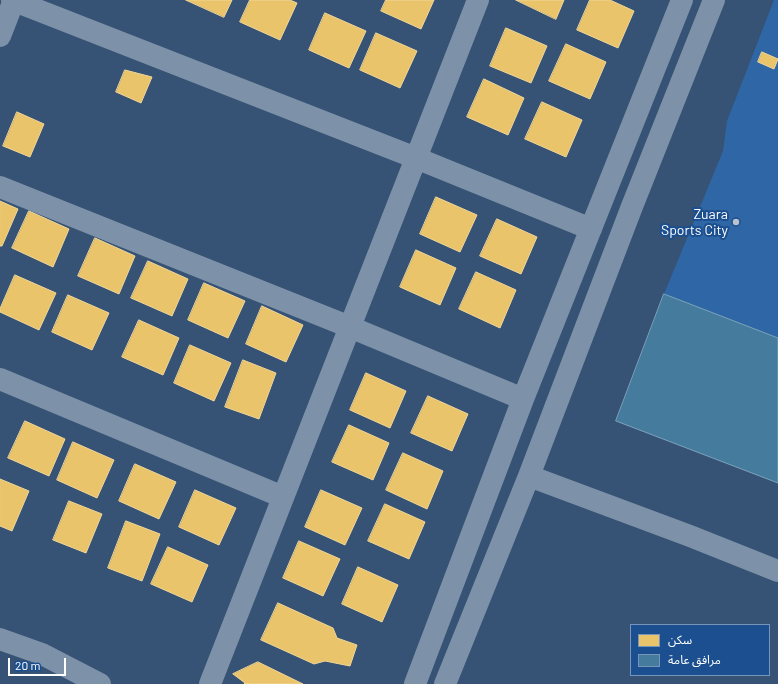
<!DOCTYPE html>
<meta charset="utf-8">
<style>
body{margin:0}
#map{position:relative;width:778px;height:684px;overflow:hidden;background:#365274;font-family:Barlow,"Noto Sans Arabic",sans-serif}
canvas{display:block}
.legend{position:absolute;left:630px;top:624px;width:140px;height:52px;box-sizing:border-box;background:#1b4f8f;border:1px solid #7695bc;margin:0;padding:5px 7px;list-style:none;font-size:12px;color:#fff}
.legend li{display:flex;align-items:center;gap:8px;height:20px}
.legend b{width:20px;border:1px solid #7695bc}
.scale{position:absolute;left:8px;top:658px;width:58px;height:18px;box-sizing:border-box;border:2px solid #fff;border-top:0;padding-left:5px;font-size:12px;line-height:14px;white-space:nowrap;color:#fff;-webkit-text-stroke:3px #1b4f8f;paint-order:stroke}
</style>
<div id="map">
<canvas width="778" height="684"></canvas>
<ul class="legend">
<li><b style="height:11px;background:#e9c46a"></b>سكن</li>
<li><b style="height:11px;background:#457b9d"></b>مرافق عامة</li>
</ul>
<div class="scale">20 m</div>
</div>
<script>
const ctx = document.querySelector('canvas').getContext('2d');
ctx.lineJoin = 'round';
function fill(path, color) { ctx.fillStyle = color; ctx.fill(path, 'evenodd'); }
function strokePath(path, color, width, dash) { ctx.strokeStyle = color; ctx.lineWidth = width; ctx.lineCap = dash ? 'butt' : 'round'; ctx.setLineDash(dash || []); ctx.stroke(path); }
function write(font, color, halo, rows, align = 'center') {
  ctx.font = font + ' Barlow,sans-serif'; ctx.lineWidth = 4; ctx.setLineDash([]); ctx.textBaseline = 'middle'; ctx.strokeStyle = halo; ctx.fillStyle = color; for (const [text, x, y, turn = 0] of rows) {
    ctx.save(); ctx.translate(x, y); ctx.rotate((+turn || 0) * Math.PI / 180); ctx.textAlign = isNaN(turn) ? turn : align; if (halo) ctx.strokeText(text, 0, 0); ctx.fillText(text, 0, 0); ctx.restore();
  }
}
const green = new Path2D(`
 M774 0H778V483L616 421 664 294 723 151 727 121Z`);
const homes = new Path2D(`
 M186 0H232L224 17Z
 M250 0H290L297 3 280 40 240 22Z
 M386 0H434L421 29 381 11Z
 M516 0H564L556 19Z
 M590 0H610L634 11 618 48 577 30Z
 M325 13 366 31 349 68 309 50Z
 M506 28 547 46 531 83 490 66Z
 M376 33 417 51 400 88 360 70Z
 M566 44 606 62 590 99 549 81Z
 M762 52 778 59 774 69 758 62Z
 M125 70 152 77 141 103 116 92Z
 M484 79 524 98 508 135 467 117Z
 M542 102 582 120 566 157 525 139Z
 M17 112 44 124 30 157 3 146Z
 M436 197 477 215 460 252 420 234Z
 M0 201 18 209 2 246H0Z
 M29 211 69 229 53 267 12 248Z
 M497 219 537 237 521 274 480 256Z
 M95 238 135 256 119 294 78 276Z
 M416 250 456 268 440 305 400 287Z
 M148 261 188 279 172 316 131 298Z
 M476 272 516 290 500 328 459 309Z
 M15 275 56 293 39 330 0 312V309Z
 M204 283 245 301 228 338 188 320Z
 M68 295 109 313 92 350 52 332Z
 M262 306 303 325 286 362 246 344Z
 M139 320 179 338 163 375 122 357Z
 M190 345 231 363 214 401 174 383Z
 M243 360 276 373 259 419 225 407Z
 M366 373 406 391 390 428 350 410Z
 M428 396 468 414 452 451 411 433Z
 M25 421 65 439 49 476 8 458Z
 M349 425 389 443 373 480 332 462Z
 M73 442 114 460 97 498 57 480Z
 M403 453 443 471 427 509 386 490Z
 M135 464 176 482 159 519 119 501Z
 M0 479 29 491 12 531 0 526Z
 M195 490 236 508 219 545 179 527Z
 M321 490 362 508 345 545 305 527Z
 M69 501 102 514 86 553 53 540Z
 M385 504 425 522 409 559 368 541Z
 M126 521 160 534 142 581 108 568Z
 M299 541 340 559 323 596 283 578Z
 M168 547 208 565 192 602 151 584Z
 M358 567 398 585 382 622 342 604Z
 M278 603 333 628 337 638 357 645 350 666 325 661 314 664 261 640Z
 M258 662 303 684H244L245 683 233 674Z`);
const public = new Path2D(`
 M664 294 778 338V483L616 421Z`);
const minor = new Path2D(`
 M12 0 416 158 591 229
 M0 36 14 0
 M0 187 350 327 523 399
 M0 379 283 497
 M529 476 690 536 778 571
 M0 639 42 654 100 684
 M210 684 478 0
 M415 684 523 399 682 0
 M445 684 529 476 631 209 714 0`);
const markers = [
 [736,222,4,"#b9c2ce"]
];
const poiNames = [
 ["Zuara",728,214],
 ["Sports City",728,230]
];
fill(green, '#2f66a5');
fill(homes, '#e9c46a');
strokePath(homes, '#f0d697', 1);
fill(public, '#457b9d');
strokePath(public, '#7da3ba', 1);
strokePath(minor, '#7d92a8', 22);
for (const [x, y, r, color] of markers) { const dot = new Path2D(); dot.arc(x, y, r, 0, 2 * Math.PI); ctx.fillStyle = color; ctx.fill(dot); strokePath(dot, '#1b4f8f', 1.5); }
write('14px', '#fff', '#1b4f8f', poiNames, 'right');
</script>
